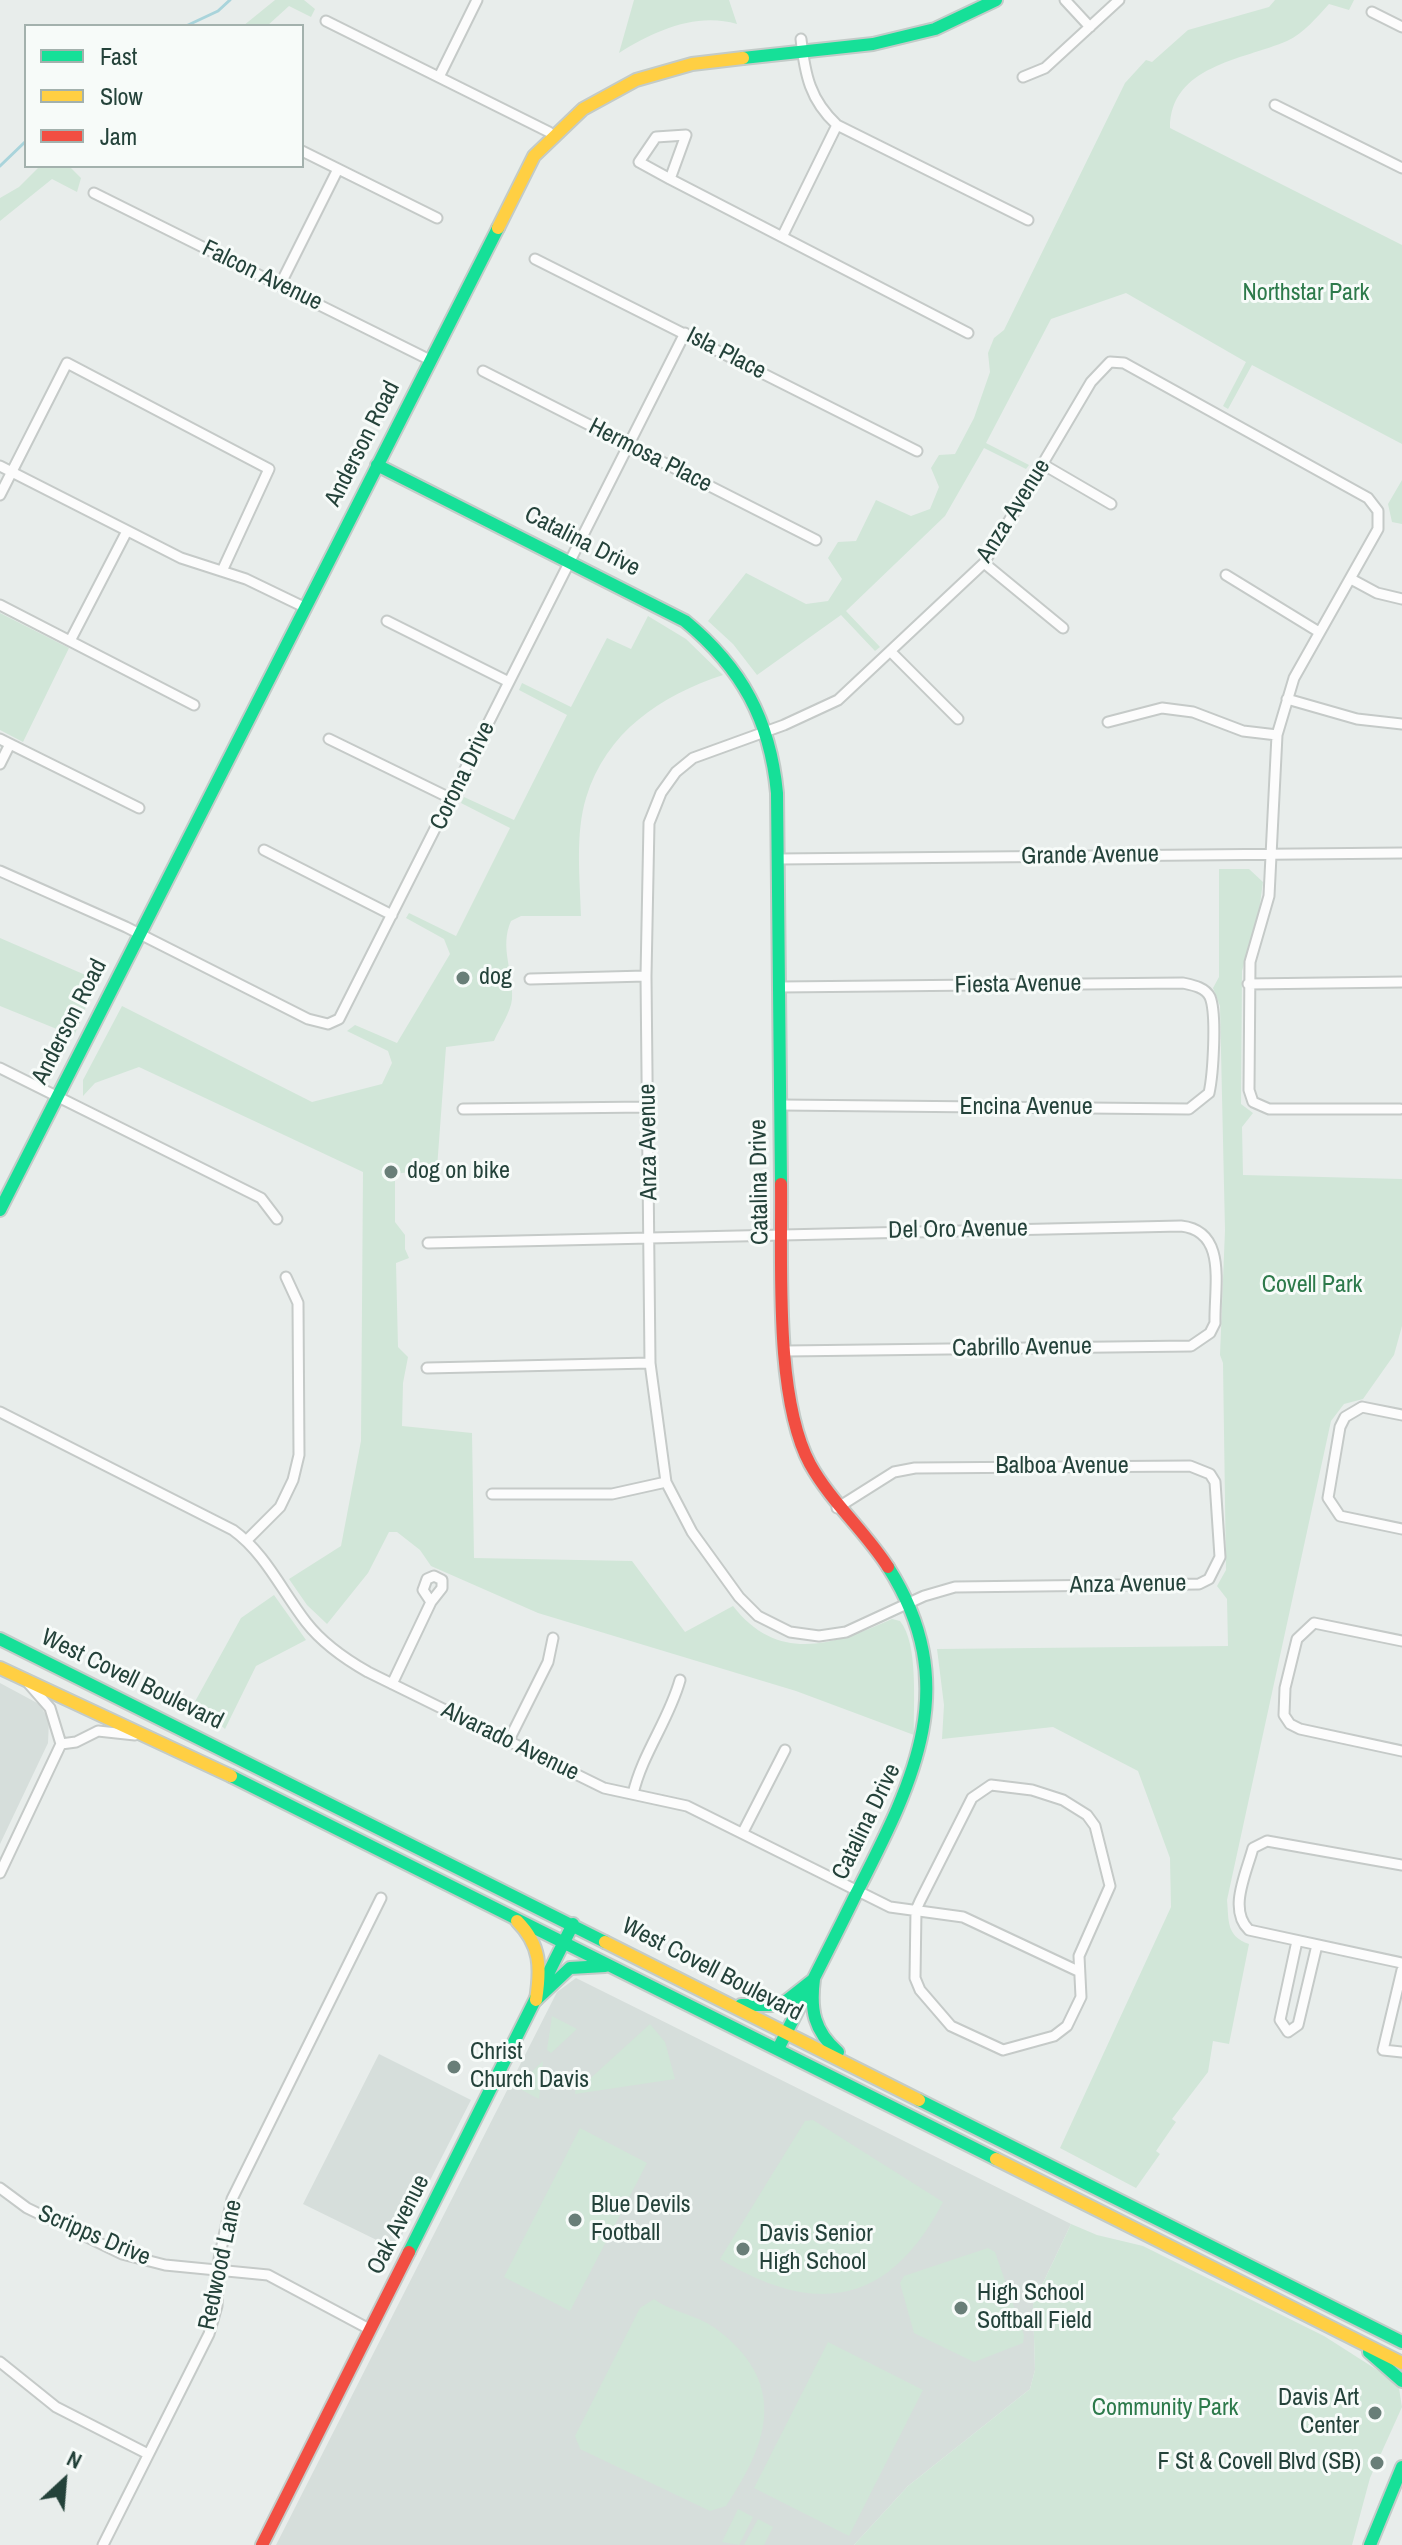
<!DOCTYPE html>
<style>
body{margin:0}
#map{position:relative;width:1402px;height:2545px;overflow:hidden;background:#e8edeb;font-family:"Archivo Narrow",sans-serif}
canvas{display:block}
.legend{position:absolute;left:24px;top:24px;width:280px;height:144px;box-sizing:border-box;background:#f7fbf9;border:2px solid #a3b1ad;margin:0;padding:10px 14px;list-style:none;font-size:24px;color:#24423a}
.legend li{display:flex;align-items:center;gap:16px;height:40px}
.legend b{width:40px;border:2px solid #a3b1ad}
.north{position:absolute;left:24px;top:2441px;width:80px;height:80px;-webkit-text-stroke:6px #f7fbf9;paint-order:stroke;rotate:26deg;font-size:22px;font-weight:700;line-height:32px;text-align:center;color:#24423a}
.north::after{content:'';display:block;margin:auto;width:28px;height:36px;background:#24423a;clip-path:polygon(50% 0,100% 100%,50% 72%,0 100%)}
</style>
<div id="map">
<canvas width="1402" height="2545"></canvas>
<ul class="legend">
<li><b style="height:10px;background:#16e098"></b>Fast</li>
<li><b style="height:10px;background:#ffcf43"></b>Slow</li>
<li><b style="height:10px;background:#f24e42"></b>Jam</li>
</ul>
<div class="north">N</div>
</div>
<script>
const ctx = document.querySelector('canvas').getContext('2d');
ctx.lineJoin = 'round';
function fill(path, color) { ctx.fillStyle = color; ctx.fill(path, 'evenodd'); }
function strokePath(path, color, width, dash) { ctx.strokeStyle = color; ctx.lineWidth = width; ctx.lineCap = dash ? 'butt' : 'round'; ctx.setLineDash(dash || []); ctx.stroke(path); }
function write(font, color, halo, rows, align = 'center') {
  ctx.font = font + ' "Archivo Narrow",sans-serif'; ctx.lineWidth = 6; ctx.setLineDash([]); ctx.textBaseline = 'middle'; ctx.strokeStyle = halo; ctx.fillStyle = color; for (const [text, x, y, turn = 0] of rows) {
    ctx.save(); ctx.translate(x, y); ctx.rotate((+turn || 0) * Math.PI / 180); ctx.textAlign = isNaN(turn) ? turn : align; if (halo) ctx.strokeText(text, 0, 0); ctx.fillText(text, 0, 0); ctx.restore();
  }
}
const built = new Path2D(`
 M0 1683 39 1704 49 1720 48 1743 0 1844Z
 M576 1978 1071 2224 1033 2304 1035 2370 1030 2389 908 2486 854 2545H276L557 1992Z
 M379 2054 471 2100 395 2249 303 2204Z`);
const green = new Path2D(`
 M275 0H304L315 9 311 17 289 6 267 26H243Z
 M634 0H729L737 24C696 12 654 31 619 53Z
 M1275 0H1354L1349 10 1329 4C1317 17 1304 33 1287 41 1242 60 1170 66 1170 128L1402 245V444L1252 365 1228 409 1223 406 1246 362 1126 293 1051 319 986 443 1029 465 1026 469 984 448 945 516 846 611 880 647 875 651 841 615 757 675 733 644 708 621 746 573 806 604 828 601 842 579 828 558 838 542 856 541 876 500 911 516 930 509 939 487 931 468 939 455 955 454 974 418 990 372 988 353 994 338 1004 330 1125 83 1146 60 1152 62 1188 30 1269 7Z
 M40 166H69L81 178 77 192 52 179 0 221V198L19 187Z
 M1402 480V524L1392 522 1388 504Z
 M0 613 69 648 23 742 0 730Z
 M648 616 686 639 723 675C660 696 606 732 586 798 575 834 580 879 581 916H521L511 921C499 948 514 972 512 999 511 1012 499 1029 494 1041L446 1047 437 1168 395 1174V1222L405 1235V1249L409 1258 396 1263 398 1347 408 1357 403 1383 402 1426 472 1433 474 1558 632 1561 685 1632 733 1606C779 1665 836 1644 892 1619L900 1621C919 1644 913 1705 914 1735L796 1691 538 1613 431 1566 420 1550 397 1532H389L368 1573 327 1624 307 1605 289 1579 341 1546 361 1441 363 1172 139 1067 95 1083 83 1096V1080L122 1006 312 1102 382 1084 392 1063 388 1051 347 1031 355 1025 397 1043 450 954 444 939 406 918 409 913 456 936 510 828 461 803 464 797 514 820 567 715 519 690 522 683 571 707 607 638 631 649Z
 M1219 869H1249L1263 882 1259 911 1242 971 1241 1104 1253 1113 1242 1127 1243 1175 1402 1179V1326L1394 1355 1363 1399 1344 1404 1331 1421 1227 1900C1229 1921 1226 1936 1249 1944L1229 2044 1213 2041 1208 2072 1172 2119 1176 2122 1156 2151 1160 2154 1136 2188 1060 2148 1171 1907 1170 1858 1138 1771 1053 1727 942 1739 944 1705 937 1649 1228 1646 1227 1599 1217 1586 1226 1570 1223 1363 1220 1355 1225 1230 1220 1006 1213 988 1219 977Z
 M0 938 97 980 74 1036 0 1006Z
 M274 1595 306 1640 256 1666 225 1729 206 1712 192 1707 241 1618Z
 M552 2016 577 2029 551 2053 547 2050Z
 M650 2024 665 2042 675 2079 575 2094 576 2086 583 2085Z
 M543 2061 539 2099 516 2087Z
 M813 2120 943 2202C889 2306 816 2317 720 2259L805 2121Z
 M580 2128 647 2163 570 2311 504 2277Z
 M1071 2224 1097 2235 1143 2246 1324 2336 1393 2380 1399 2388 1402 2407 1370 2478 1352 2545H854L908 2486 1030 2389 1035 2370 1033 2304Z
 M988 2248 995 2252 1024 2335 1023 2343 974 2362 914 2333 900 2283 904 2276Z
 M654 2299C671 2312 697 2315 715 2328 787 2381 771 2440 726 2506L710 2511 580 2449 575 2436 640 2308Z
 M828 2342 923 2390 849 2536 754 2488Z
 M738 2509 753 2517 739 2545 722 2542Z
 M758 2519 773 2527 764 2545H744Z`);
const stream = new Path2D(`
 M186 26 218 11 230 0
 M0 166 26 141`);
const street = new Path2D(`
 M1065 0 1090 27
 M1372 12 1402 27
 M326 21 549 132
 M801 39C805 75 810 100 837 125L1028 220
 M439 77 477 0
 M1023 77 1045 68 1119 0
 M1275 105 1402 168
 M302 151 437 218
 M670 179 686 135 656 137 639 162 670 179 968 333
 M94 193 430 360
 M782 237 837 125
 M535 259 917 451
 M280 285 338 169
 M483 371 816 540
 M1044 465 1111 504
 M0 466 181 558 246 579 304 607
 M0 495 67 363 269 469 222 571
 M984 563 1063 628
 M1226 575 1319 632
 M1351 579 1377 593 1402 599
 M0 605 194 705
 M387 621 509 682
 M70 641 127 531
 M892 653 958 719
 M1287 699 1357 719 1402 724
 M1108 722 1162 708 1193 712 1243 731 1277 735
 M0 739 139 808
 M329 739 452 799
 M0 764 10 744
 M264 850 392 915
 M778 859 1402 853
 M0 871 126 927 308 1019 328 1024 339 1019 685 333
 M530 979 646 976
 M1248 984 1402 982
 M780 987 1183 983C1192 985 1205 987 1210 997 1217 1014 1213 1075 1209 1093L1189 1109 781 1105
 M0 1068 261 1198 277 1219
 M463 1109 649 1107
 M428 1243 1181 1226C1228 1231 1214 1287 1215 1323L1210 1333 1191 1346 786 1351
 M427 1368 650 1363
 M0 1412 233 1530C265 1553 282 1591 306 1622 323 1644 345 1659 368 1672L604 1788 687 1806 890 1907 963 1917 1078 1971
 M1402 1415 1362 1407 1345 1417 1340 1427 1328 1498 1340 1516 1402 1529
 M492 1494H612L666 1482
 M837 1508 894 1472 915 1468 1190 1466 1210 1474 1215 1482 1220 1557 1209 1579 1199 1584 955 1587 924 1596 846 1632 819 1636 790 1632 758 1616 739 1597 692 1532 666 1482 650 1363 646 976 649 823 661 793 676 772 693 758 784 725 838 700 984 563 1091 382 1110 362 1124 363 1368 498 1378 511V529L1294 678 1277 735 1269 896 1250 962 1249 1090 1253 1102 1269 1109H1400
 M247 1540 280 1507 293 1480 299 1455 298 1303 286 1277
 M1402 1641 1314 1623 1297 1639 1285 1688 1284 1715 1290 1724 1300 1729 1402 1751
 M392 1684 431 1602 442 1588V1580L434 1576 427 1579 423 1590 431 1602
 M508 1742 548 1662 553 1638
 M61 1744 76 1742 98 1731 135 1735
 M991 1785 1032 1790 1063 1800 1087 1815 1095 1826 1110 1886 1079 1956 1081 1997 1067 2026 1054 2036 1003 2050 951 2026 920 1990 915 1978 916 1910 920 1901 972 1798Z
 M633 1794C642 1754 669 1720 680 1680
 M743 1832 785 1750
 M1402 1865 1267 1841 1253 1848C1246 1874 1228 1910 1249 1930L1402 1963
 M0 1873 61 1744 50 1708 29 1684
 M1297 1941 1280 2020 1288 2032 1298 2025 1317 1945
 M1402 1970 1383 2050 1402 2052
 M0 2188 27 2208 122 2254 165 2265 268 2275 371 2330
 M0 2362 56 2407 148 2454
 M103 2545 209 2334 217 2306 219 2259 232 2199 381 1898`);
const fast = new Path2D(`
 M743 58 873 44 935 29 996 0
 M377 465 685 621C742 668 770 720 777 793L781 1184
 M0 1210 498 228
 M0 1639 605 1942
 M231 1776 996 2159
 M814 1979C810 2010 814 2031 838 2052
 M536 2000 570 1968 605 1966
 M741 2005H781L814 1979
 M779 2047C805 1996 831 1945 856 1894 913 1782 964 1686 888 1567
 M919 2100 1402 2342
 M409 2252 573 1924
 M1369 2352 1402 2381
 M1370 2545 1402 2467`);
const slow = new Path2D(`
 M498 228 534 156 583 109 636 80 692 64 743 58
 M0 1668 231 1776
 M517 1921C541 1945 541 1968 536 2000
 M605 1942 919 2100
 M996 2159 1402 2363`);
const jam = new Path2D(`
 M781 1184C782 1261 774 1397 810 1464 831 1502 865 1531 888 1567
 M262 2545 409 2252`);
const markers = [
 [463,978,8,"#697e78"],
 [391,1172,8,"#697e78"],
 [454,2067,8,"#697e78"],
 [575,2220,8,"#697e78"],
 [743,2249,8,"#697e78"],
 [961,2308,8,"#697e78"],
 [1375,2413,8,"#697e78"],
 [1377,2463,8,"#697e78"]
];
const streetNames = [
 ["Falcon Avenue",262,276,26],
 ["Isla Place",726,354,27],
 ["Anderson Road",363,444,-63],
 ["Hermosa Place",650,456,27],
 ["Anza Avenue",1014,511,-58],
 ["Catalina Drive",582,542,27],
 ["Corona Drive",463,776,-64],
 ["Grande Avenue",1090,856,-1],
 ["Fiesta Avenue",1018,985,-1],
 ["Anderson Road",70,1022,-63],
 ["Encina Avenue",1026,1108],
 ["Anza Avenue",649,1142,-91],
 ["Catalina Drive",760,1182,-91],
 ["Del Oro Avenue",958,1230,-1],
 ["Cabrillo Avenue",1022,1348,-1],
 ["Balboa Avenue",1062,1467],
 ["Anza Avenue",1128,1585,-1],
 ["West Covell Boulevard",132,1680,26],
 ["Alvarado Avenue",510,1742,26],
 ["Catalina Drive",867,1822,-64],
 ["West Covell Boulevard",712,1970,27],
 ["Oak Avenue",399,2225,-63],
 ["Scripps Drive",94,2236,23],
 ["Redwood Lane",221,2265,-78]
];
const parkNames = [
 ["Northstar Park",1306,294],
 ["Covell Park",1312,1286],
 ["Community Park",1165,2409]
];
const poiNames = [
 ["dog",479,978],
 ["dog on bike",407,1172],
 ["Christ",470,2053],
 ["Church Davis",470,2081],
 ["Blue Devils",591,2206],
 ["Football",591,2234],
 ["Davis Senior",759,2235],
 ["High School",759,2263],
 ["High School",977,2294],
 ["Softball Field",977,2322],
 ["Davis Art",1359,2399,"right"],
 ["Center",1359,2427,"right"],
 ["F St & Covell Blvd (SB)",1361,2463,"right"]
];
fill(built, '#d6dedb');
fill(green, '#d1e6d8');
strokePath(stream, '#a9d4db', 3);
strokePath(street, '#c5cac8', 13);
strokePath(fast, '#c3cbc8', 16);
strokePath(slow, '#c3cbc8', 16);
strokePath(jam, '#c3cbc8', 16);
strokePath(street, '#fcfcfc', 9);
strokePath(fast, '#16e098', 12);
strokePath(slow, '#ffcf43', 12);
strokePath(jam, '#f24e42', 12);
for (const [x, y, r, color] of markers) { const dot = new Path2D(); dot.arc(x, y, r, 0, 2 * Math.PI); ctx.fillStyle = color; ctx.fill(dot); strokePath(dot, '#f7fbf9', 3); }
write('24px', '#24423a', '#f7fbf9', streetNames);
write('24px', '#2d7a4b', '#f7fbf9', parkNames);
write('24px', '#24423a', '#f7fbf9', poiNames, 'left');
</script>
